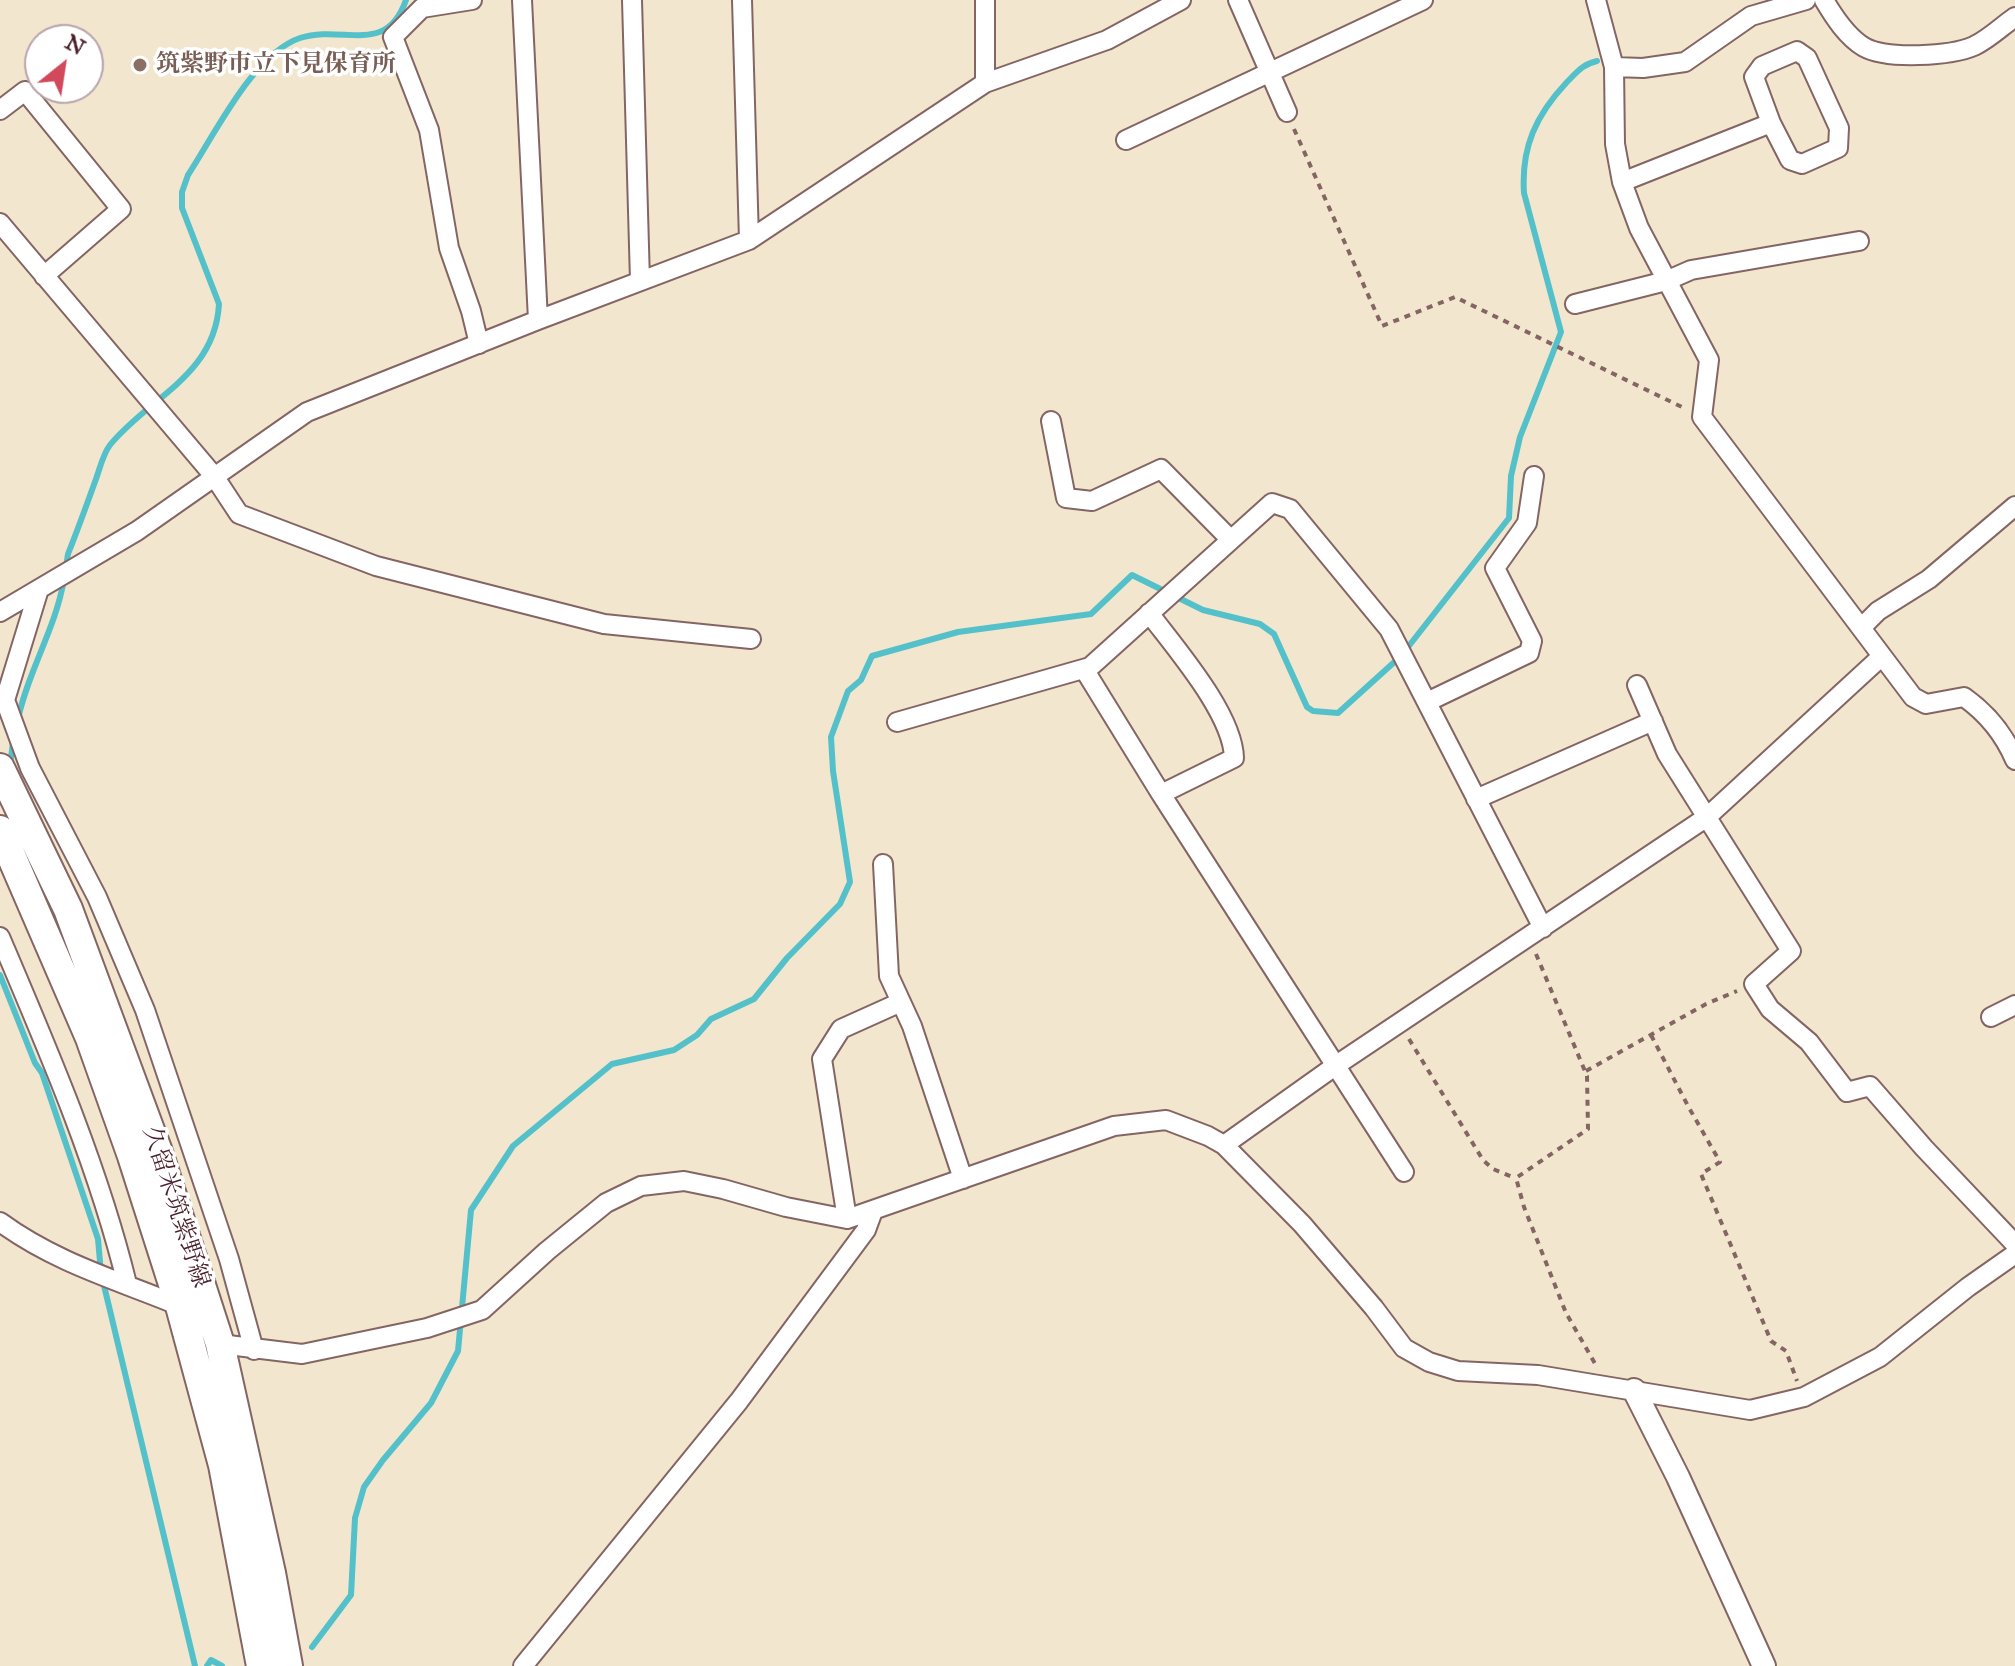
<!DOCTYPE html>
<meta charset="utf-8">
<style>
body{margin:0}
#map{position:relative;width:2015px;height:1666px;overflow:hidden;background:#f2e7ce;font-family:"IM FELL Great Primer",serif}
canvas{display:block}
.north{position:absolute;left:24px;top:24px;width:80px;height:80px;box-sizing:border-box;background:#fff;border:2px solid #b7a5aa;border-radius:50%;rotate:30deg;font-size:22px;font-weight:700;line-height:32px;text-align:center;color:#4a1f2b}
.north::after{content:'';display:block;margin:auto;width:28px;height:36px;background:#d1495b;clip-path:polygon(50% 0,100% 100%,50% 72%,0 100%)}
</style>
<div id="map">
<canvas width="2015" height="1666"></canvas>
<div class="north">N</div>
</div>
<script>
const ctx = document.querySelector('canvas').getContext('2d');
ctx.lineJoin = 'round';
function strokePath(path, color, width, dash) { ctx.strokeStyle = color; ctx.lineWidth = width; ctx.lineCap = dash ? 'butt' : 'round'; ctx.setLineDash(dash || []); ctx.stroke(path); }
function write(font, color, halo, rows, align = 'center') {
  ctx.font = font + ' "IM FELL Great Primer","Noto Serif JP",serif'; ctx.lineWidth = 7; ctx.setLineDash([]); ctx.textBaseline = 'middle'; ctx.strokeStyle = halo; ctx.fillStyle = color; for (const [text, x, y, turn = 0] of rows) {
    ctx.save(); ctx.translate(x, y); ctx.rotate((+turn || 0) * Math.PI / 180); ctx.textAlign = isNaN(turn) ? turn : align; if (halo) ctx.strokeText(text, 0, 0); ctx.fillText(text, 0, 0); ctx.restore();
  }
}
const stream = new Path2D(`
 M66 567 68 554C78 529 87 504 96 479 100 468 103 454 110 445 149 397 215 376 219 304L182 208V192L188 175C215 134 253 54 300 38 344 24 386 57 406 0
 M18 719C28 671 56 628 64 579
 M10 766 13 742
 M0 975 35 1063 42 1073 98 1239 101 1273 195 1666
 M312 1647 351 1595 355 1518 364 1487 383 1460 431 1403 458 1351 471 1210 513 1146 612 1064 674 1050 697 1035 711 1019 754 999 787 958 840 904 850 882 833 771 831 737 848 691 861 680 872 656 958 632 1091 614 1132 575 1203 610 1260 624 1274 634 1307 707 1313 711 1338 713 1401 656 1509 518 1511 476 1520 437 1561 332 1524 193C1521 147 1536 115 1567 82 1577 72 1583 64 1597 61
 M207 1666 211 1660 222 1666`);
const path = new Path2D(`
 M1294 129 1382 326 1455 297 1686 409
 M1536 954 1587 1076 1588 1129 1516 1178 1524 1207 1566 1313 1597 1367
 M1651 1035 1688 1106 1720 1162 1701 1174 1771 1341 1786 1351 1797 1381
 M1409 1039 1483 1160 1493 1169 1515 1178
 M1586 1071 1706 1004 1737 991`);
const minor = new Path2D(`
 M472 0 422 8 393 37 429 130 449 248 471 311 479 344
 M522 0 538 320
 M632 0 640 281
 M742 0 749 240
 M985 0V83
 M1238 0 1287 112
 M1596 0 1614 67 1615 144 1622 182 1639 228 1709 360 1702 417 1913 697 1926 704 1964 697C1988 714 2004 734 2015 760
 M1824 0C1834 17 1847 37 1864 47 1887 60 1951 56 1974 46 1989 39 2002 26 2015 17
 M1614 67 1643 68 1685 62 1751 16 1806 0
 M0 110 25 91 121 209 44 276
 M1126 140 1423 0
 M1622 182 1771 123 1754 77 1762 66 1797 51 1807 58 1839 128 1838 148 1802 164 1790 160 1771 123
 M0 223 214 476 239 514 376 566 604 624 751 639
 M1575 304 1666 281 1691 270 1859 241
 M1051 421 1066 498 1092 501 1161 469 1231 540
 M39 589 5 700 30 768 97 897 145 1010 229 1259 254 1350
 M0 612 137 531 307 412 538 320 749 240 985 83 1107 40 1181 0
 M1149 613C1176 649 1233 714 1234 758L1161 794 1404 1172
 M1861 628 1878 611 1929 579 2015 506
 M1084 669 1161 794
 M1637 685 1667 754 1791 951 1754 984 1770 1009 1809 1042 1847 1092 1870 1086 1924 1148 2015 1244
 M1427 702 1529 653 1532 641 1495 568 1527 523 1534 476
 M897 722 1090 667 1272 503 1290 509 1389 629 1543 928
 M1476 799 1653 721
 M883 864 889 976 912 1026 963 1179
 M0 937C48 1050 98 1165 127 1284
 M1991 1017 2015 1005
 M1224 1145 1335 1066 1707 817 1881 657
 M847 1219 822 1059 841 1029 901 1002
 M0 1222C56 1263 117 1280 180 1306
 M220 1344 302 1354 427 1328 482 1310 547 1251 606 1203 641 1186 684 1181 723 1189 786 1207 847 1219 1114 1126 1166 1120 1208 1136 1224 1145 1302 1224 1374 1308 1404 1348 1429 1362 1458 1371 1538 1375 1750 1410 1804 1397 1880 1357 1968 1287 2015 1254
 M523 1666 739 1401 866 1230 873 1211`);
const tertiary = new Path2D(`
 M1634 1390 1678 1477 1764 1666`);
const primary = new Path2D(`
 M0 768 68 909 157 1149 220 1344 271 1573 288 1666
 M0 830 90 1038 132 1156 180 1306 223 1465 261 1666`);
const markers = [
 [140,65,8,"#8d6e63"]
];
const educationNames = [
 ["筑紫野市立下見保育所",156,65]
];
const streetNames = [
 ["久留米筑紫野線",175,1207,72]
];
strokePath(stream, '#54c1ca', 6);
strokePath(minor, '#856564', 22);
strokePath(tertiary, '#856564', 26);
strokePath(primary, '#856564', 32);
strokePath(path, '#856564', 4, [6, 6]);
strokePath(minor, '#fff', 18);
strokePath(tertiary, '#fff', 22);
strokePath(primary, '#fff', 28);
for (const [x, y, r, color] of markers) { const dot = new Path2D(); dot.arc(x, y, r, 0, 2 * Math.PI); ctx.fillStyle = color; ctx.fill(dot); strokePath(dot, '#fff', 3); }
write('bold 24px', '#785e54', '#fff', educationNames, 'left');
write('24px', '#4a1f2b', '#fff', streetNames);
</script>
